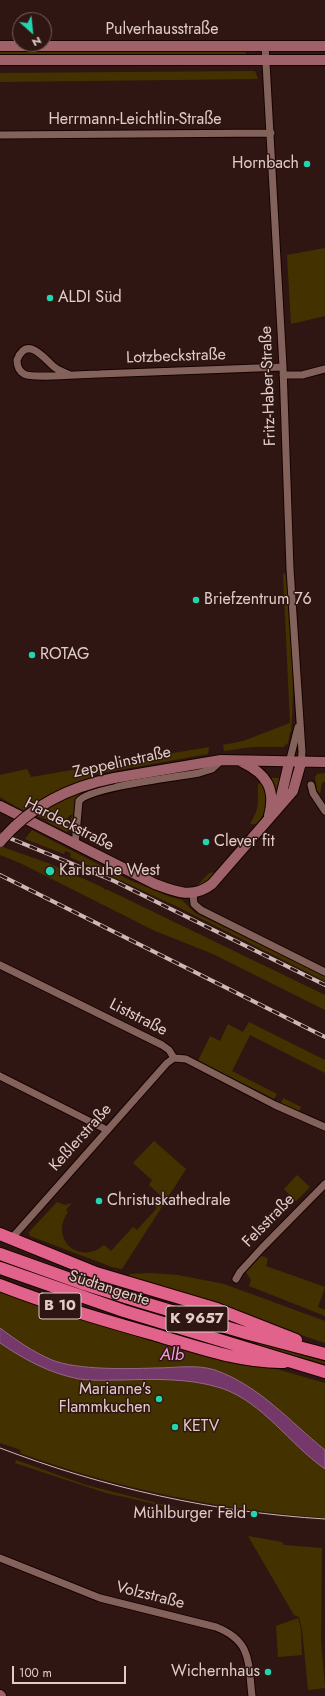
<!DOCTYPE html>
<meta charset="utf-8">
<style>
body{margin:0}
#map{position:relative;width:325px;height:1696px;overflow:hidden;background:#301612;font-family:Jost,sans-serif}
canvas{display:block}
.north{position:absolute;left:12px;top:12px;width:40px;height:40px;box-sizing:border-box;background:#301612;border:1px solid #765f5c;border-radius:50%;rotate:153deg;font-size:11px;font-weight:700;line-height:16px;text-align:center;color:#e0cdca}
.north::after{content:'';display:block;margin:auto;width:14px;height:18px;background:#22d5af;clip-path:polygon(50% 0,100% 100%,50% 72%,0 100%)}
.scale{position:absolute;left:12px;top:1666px;width:114px;height:18px;box-sizing:border-box;border:2px solid #e0cdca;border-top:0;padding-left:5px;font-size:12px;line-height:14px;white-space:nowrap;color:#e0cdca;-webkit-text-stroke:3px #301612;paint-order:stroke}
</style>
<div id="map">
<canvas width="325" height="1696"></canvas>
<div class="north">N</div>
<div class="scale">100 m</div>
</div>
<script>
const ctx = document.querySelector('canvas').getContext('2d');
ctx.lineJoin = 'round';
function fill(path, color) { ctx.fillStyle = color; ctx.fill(path, 'evenodd'); }
function strokePath(path, color, width, dash) { ctx.strokeStyle = color; ctx.lineWidth = width; ctx.lineCap = dash ? 'butt' : 'round'; ctx.setLineDash(dash || []); ctx.stroke(path); }
function write(font, color, halo, rows, align = 'center') {
  ctx.font = font + ' Jost,sans-serif'; ctx.lineWidth = 3; ctx.setLineDash([]); ctx.textBaseline = 'middle'; ctx.strokeStyle = halo; ctx.fillStyle = color; for (const [text, x, y, turn = 0] of rows) {
    ctx.save(); ctx.translate(x, y); ctx.rotate((+turn || 0) * Math.PI / 180); ctx.textAlign = isNaN(turn) ? turn : align; if (halo) ctx.strokeText(text, 0, 0); ctx.fillText(text, 0, 0); ctx.restore();
  }
}
const green = new Path2D(`
 M246 49V55L0 56V50Z
 M255 71 258 79 0 82V73Z
 M325 248V316L291 324 287 255Z
 M283 573 286 575C290 627 296 680 291 732H290L288 743 283 747H252L224 751 223 745 243 741 290 723Z
 M209 747 208 754 90 775 93 790 82 793 76 799 73 827 67 832 43 820 60 824 70 820 73 815H70C61 833 12 805 0 797V775L27 769 31 777Z
 M325 773V781L322 783 320 794 317 790 315 777 317 774Z
 M268 778H282L276 795 275 796Z
 M262 780C271 795 268 812 256 824H250C261 806 257 804 258 785Z
 M32 830 127 879 168 896 182 900 195 913 325 976V981L178 907 70 857 71 853 65 851 64 854 25 839Z
 M0 846 48 863 102 887 105 890 106 889 325 995V1010L213 954 155 931 20 863 0 855Z
 M217 872 209 881 196 887 209 873Z
 M249 1022 325 1060V1073L250 1035 232 1071 277 1094 274 1099 198 1061 210 1036 220 1041 228 1024 243 1032Z
 M283 1098 301 1107 299 1111 281 1103Z
 M154 1141 186 1169 122 1269 112 1267 30 1236 29 1232 57 1202 65 1205 72 1203 66 1210 68 1212C49 1239 79 1266 104 1245L111 1251 133 1227 137 1230 157 1208 153 1204 158 1199H161V1196L149 1185 152 1180 133 1163Z
 M297 1175 310 1187 296 1201 284 1189Z
 M261 1256 265 1257 268 1259 266 1266 325 1287 318 1307 325 1310V1316L249 1286 251 1280 246 1272Z
 M151 1273 178 1275 224 1284 325 1321V1343L127 1277 130 1274Z
 M0 1289 325 1383V1518C222 1510 119 1489 20 1453L21 1450 0 1443Z
 M120 1302H123L210 1327 209 1330 120 1304Z
 M259 1343 325 1362V1364L258 1345Z
 M16 1460 86 1485 196 1513 106 1493 15 1463Z
 M248 1536 282 1542 284 1545 322 1548 321 1641 325 1688 308 1690 302 1629 299 1617 294 1615Z
 M298 1618 301 1629 302 1655 278 1657 276 1626Z`);
const water = new Path2D(`
 M0 1328C16 1340 33 1352 52 1360 77 1370 127 1369 155 1368 175 1368 196 1364 215 1370 260 1386 289 1421 325 1450V1469C289 1444 263 1402 221 1388 189 1378 154 1379 122 1380 108 1380 93 1381 79 1379 49 1373 25 1360 0 1343Z`);
const street = new Path2D(`
 M265 45 283 367 290 569 302 752 301 763
 M0 135 271 133
 M70 375C65 372 58 371 53 366 44 358 27 335 17 360 17 366 19 371 24 374 32 379 85 374 99 374L283 367
 M283 375H302L325 369
 M289 763 298 727
 M311 785 313 793 325 811
 M75 845 79 801C90 787 177 777 199 773L212 769 221 761
 M193 894 194 904 201 910 325 972
 M0 965 162 1045 169 1050 174 1058
 M0 1076 107 1130
 M11 1239 167 1063 174 1058 186 1059 275 1105 325 1127
 M236 1279 240 1272 262 1248 325 1184
 M0 1558 100 1598 216 1627C252 1641 248 1662 252 1696`);
const secondary = new Path2D(`
 M0 46H325
 M0 60H325
 M242 762C267 774 276 789 269 816
 M114 778 221 760 325 762
 M279 805 289 763
 M0 806 155 884C176 892 193 899 212 884L293 791 301 763
 M0 1695 1 1696`);
const highway = new Path2D(`
 M0 1234 96 1273 217 1309 296 1340
 M0 1254 84 1284 138 1301 249 1334 325 1354
 M0 1268 124 1311 325 1372
 M0 1285C51 1305 104 1320 156 1335 197 1347 241 1363 284 1362`);
const tram = new Path2D(`
 M0 1448C105 1488 212 1512 325 1519`);
const rail = new Path2D(`
 M0 834 114 881 325 985
 M0 875 325 1037`);
const secondaryBridge = new Path2D(`
 M0 842C30 806 68 787 114 778`);
const markers = [
 [307,164,4,"#22d5af"],
 [50,298,4,"#22d5af"],
 [196,600,4,"#22d5af"],
 [32,655,4,"#22d5af"],
 [206,842,4,"#22d5af"],
 [50,871,5,"#22d5af"],
 [99,1201,4,"#22d5af"],
 [159,1399,4,"#22d5af"],
 [175,1427,4,"#22d5af"],
 [254,1514,4,"#22d5af"],
 [268,1672,4,"#22d5af"]
];
const shields = [
 [60,1306,42],
 [197,1319,62]
];
const shieldNames = [
 ["B 10",60,1306],
 ["K 9657",197,1319]
];
const streetNames = [
 ["Pulverhausstraße",162,30],
 ["Herrmann-Leichtlin-Straße",135,120],
 ["Lotzbeckstraße",176,357,-2],
 ["Fritz-Haber-Straße",269,386,-92],
 ["Zeppelinstraße",122,763,-12],
 ["Hardeckstraße",69,825,27],
 ["Liststraße",138,1018,27],
 ["Keßlerstraße",81,1138,-48],
 ["Felsstraße",269,1221,-46],
 ["Südtangente",109,1289,18],
 ["Volzstraße",150,1596,14]
];
const poiNames = [
 ["Hornbach",299,164,"right"],
 ["ALDI Süd",58,298],
 ["Briefzentrum 76",204,600],
 ["ROTAG",40,655],
 ["Clever fit",214,842],
 ["Karlsruhe West",59,871],
 ["Christuskathedrale",107,1201],
 ["Marianne's",151,1390,"right"],
 ["Flammkuchen",151,1408,"right"],
 ["KETV",183,1427],
 ["Mühlburger Feld",246,1514,"right"],
 ["Wichernhaus",260,1672,"right"]
];
const waterNames = [
 ["Alb",172,1356]
];
fill(green, '#433200');
fill(water, '#75386a');
strokePath(water, '#956587', 1);
strokePath(street, '#170201', 9);
strokePath(secondary, '#170201', 12);
strokePath(highway, '#170201', 14);
strokePath(street, '#83625c', 7);
strokePath(secondary, '#9f626a', 10);
strokePath(highway, '#e1638b', 12);
strokePath(tram, '#ccb9b6', 1);
strokePath(rail, '#ccb9b6', 4);
strokePath(rail, '#301612', 2.5, [8]);
strokePath(secondaryBridge, '#170201', 12, []);
strokePath(secondaryBridge, '#9f626a', 10);
for (const [x, y, r, color] of markers) { const dot = new Path2D(); dot.arc(x, y, r, 0, 2 * Math.PI); ctx.fillStyle = color; ctx.fill(dot); strokePath(dot, '#301612', 1.5); }
for (const [x, y, w] of shields) { const box = new Path2D(); box.roundRect(x - w / 2, y - 13, w, 26, 3); ctx.fillStyle = '#301612'; ctx.fill(box); strokePath(box, '#e0cdca', 1); }
write('bold 15px', '#e0cdca', null, shieldNames);
write('16px', '#e0cdca', '#301612', streetNames);
write('16px', '#e0cdca', '#301612', poiNames, 'left');
write('italic 17px', '#f59ae3', '#301612', waterNames);
</script>
